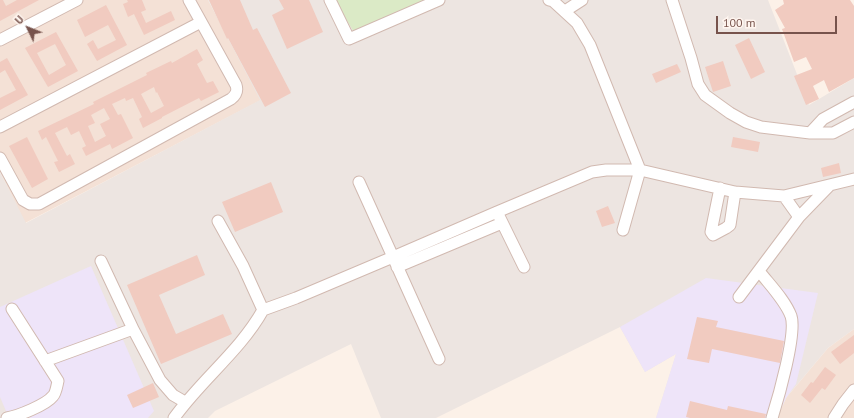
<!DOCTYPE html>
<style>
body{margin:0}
#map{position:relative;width:854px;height:418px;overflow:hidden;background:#fcf1e8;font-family:"PT Sans",sans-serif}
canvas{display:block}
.north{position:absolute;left:8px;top:8px;width:40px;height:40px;-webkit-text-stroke:3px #fff5ef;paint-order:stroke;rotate:313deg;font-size:11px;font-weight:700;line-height:16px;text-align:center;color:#77534c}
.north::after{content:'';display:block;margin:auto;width:14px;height:18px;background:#77534c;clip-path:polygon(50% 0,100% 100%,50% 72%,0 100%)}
.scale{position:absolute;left:716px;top:16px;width:121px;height:18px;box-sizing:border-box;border:2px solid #77534c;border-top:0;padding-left:5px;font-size:12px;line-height:14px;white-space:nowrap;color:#77534c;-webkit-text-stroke:3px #fff5ef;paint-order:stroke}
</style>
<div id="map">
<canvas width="854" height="418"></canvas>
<div class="north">U</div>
<div class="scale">100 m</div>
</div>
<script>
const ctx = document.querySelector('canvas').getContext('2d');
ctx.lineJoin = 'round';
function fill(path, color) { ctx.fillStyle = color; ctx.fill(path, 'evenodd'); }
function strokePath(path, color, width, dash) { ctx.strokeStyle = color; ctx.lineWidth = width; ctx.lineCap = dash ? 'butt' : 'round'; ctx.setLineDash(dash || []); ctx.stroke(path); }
const residential = new Path2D(`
 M0 0H208L261 100 25 223 0 172Z
 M854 329V418H777L786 398 828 348Z`);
const industrial = new Path2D(`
 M208 0H768L809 105 854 78V329L828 348 786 398 777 418H656L676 354 645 372 620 327 436 418H381L351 344 215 411 208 418H0V172L26 223 260 100Z`);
const education = new Path2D(`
 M91 266 154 411 148 418H9L0 397V307Z
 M706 278 818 293 796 384 786 398 777 418H656L676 354 645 372 620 327Z`);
const green = new Path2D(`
 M334 0H428L354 32Z`);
const building = new Path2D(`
 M0 0H3L6 6 17 0H39L0 21Z
 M127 0H142L146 10 141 12 146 23 171 11 175 20 144 35 134 14 128 17 123 4 128 2Z
 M209 0H240L253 30 257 28 291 93 265 107 228 38 227 39Z
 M279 0H309L323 32 287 49 272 15 284 9Z
 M783 0H850L854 6V78L829 92 824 80 813 86 819 99 806 105 794 76 812 69 806 57 794 62 782 29 785 28 775 10 784 4Z
 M106 5 127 45 97 61 87 44 93 40 98 49 116 40 108 25 85 37 77 20Z
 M56 32 78 71 48 87 25 48ZM55 44 66 65 49 75 37 53Z
 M749 38 765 72 751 79 735 45Z
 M197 49 203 60 197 64 207 83 213 81 219 92 201 101 199 98 162 117V118L143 128 139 119 142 117 133 98 126 101 125 98 112 104 118 115 121 114 133 138 112 149 110 144 86 156 82 148 86 146 79 131 71 135 67 127 55 133 67 156 70 154 75 164 59 172 54 162 58 161 46 137 42 140 38 131 94 104 93 102 147 75 146 73 171 61 172 63ZM154 87 156 93 157 92 164 106 151 113 141 94ZM104 108 110 119 100 124 106 136 95 142 88 126 95 123 91 115Z
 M7 58 28 95 0 110V98L16 90 5 70 0 73V62Z
 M723 61 731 86 713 92 705 67Z
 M677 64 681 72 656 83 652 74Z
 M27 137 48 179 32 188 9 146Z
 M733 137 760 142 758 152 731 147Z
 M839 163 841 173 823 177 821 168Z
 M271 182 283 212 235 232 222 202Z
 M608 206 615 223 602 227 596 211Z
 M197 255 205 275 159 295 176 334 223 314 232 334 161 364 127 285Z
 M697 317 718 321 716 327 784 341 780 363 712 349 709 363 687 359Z
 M854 335V353L840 364 831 352Z
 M825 367 836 375 825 390 822 388 810 403 801 395 811 382 813 383Z
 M153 383 159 397 133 408 127 395Z
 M690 401 727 410 728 406 766 414 765 418H690L686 417Z`);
const minor = new Path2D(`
 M330 0 349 39 439 0
 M549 0 553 1 577 23 590 45 640 170 735 192 784 196 854 179
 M672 0 691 58 698 84 705 95 730 113 746 122 761 127 810 133H833L854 122
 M565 11 582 0
 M0 40 77 0
 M0 127 201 22
 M810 133 823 119 854 102
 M0 158 23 200 30 204H39L231 99C236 95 238 91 236 85L189 0
 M359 182 393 257 497 212
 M720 188 711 232 713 235 726 228 730 225 735 192
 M784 196 799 217
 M218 221 243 266 263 310 296 298 393 257 439 359
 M101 261 133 329
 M397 267 502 223
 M524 267 497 212 592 172 606 170H640L623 230
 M759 271C769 284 785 300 791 316 797 333 778 399 772 418
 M739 297 799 217 830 185
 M45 361 133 329 160 380 173 395 185 402
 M7 418C18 416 46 405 53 396 56 393 57 385 58 381L12 309
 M174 418C201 380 240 351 263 310
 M834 418 843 404 854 390`);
fill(residential, '#f4e1d6');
fill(industrial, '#ede5e1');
fill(education, '#eee4f9');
fill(green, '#dbeac6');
fill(building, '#f1cbc0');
strokePath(minor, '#d1b9b0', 13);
strokePath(minor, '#fff', 11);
</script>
